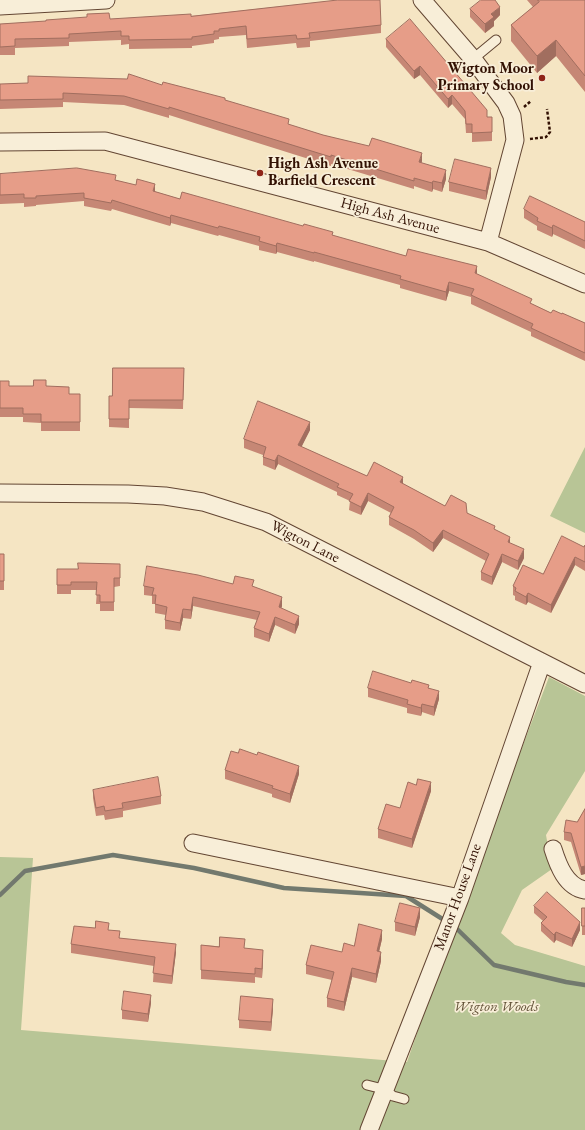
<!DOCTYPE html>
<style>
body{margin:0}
canvas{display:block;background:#f5e5c3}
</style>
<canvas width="585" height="1130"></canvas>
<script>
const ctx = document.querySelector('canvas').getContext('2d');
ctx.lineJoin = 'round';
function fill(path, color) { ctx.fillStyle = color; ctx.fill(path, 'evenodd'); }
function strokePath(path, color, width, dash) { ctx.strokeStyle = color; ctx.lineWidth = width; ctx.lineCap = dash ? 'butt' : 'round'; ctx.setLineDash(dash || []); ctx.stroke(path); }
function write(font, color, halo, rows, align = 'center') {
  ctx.font = font + ' "EB Garamond",serif'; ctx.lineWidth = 3.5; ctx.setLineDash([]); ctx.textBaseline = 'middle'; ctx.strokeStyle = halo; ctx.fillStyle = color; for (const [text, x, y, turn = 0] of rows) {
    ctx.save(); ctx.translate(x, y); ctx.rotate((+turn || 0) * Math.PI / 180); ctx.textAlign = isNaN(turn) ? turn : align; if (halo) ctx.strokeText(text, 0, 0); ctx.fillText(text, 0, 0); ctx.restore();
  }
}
const green = new Path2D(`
 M585 447V533L550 516Z
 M549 677 585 696V771L546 835 552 869 522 890 501 933 515 945 585 966V1130H0V857L33 858 21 1030 407 1062 463 901Z`);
const stream = new Path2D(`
 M0 895 25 871 113 855 194 868 284 888 406 896 444 920
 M455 927 494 965 566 982 585 985`);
const path = new Path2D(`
 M524 107 531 101
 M530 139 546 137 550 132 547 109`);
const service = new Path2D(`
 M473 59 496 40
 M367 1085 383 1089 393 1096 404 1099`);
const minor = new Path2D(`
 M422 0 473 59 506 103 512 116 515 140 488 242
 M0 6 106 0
 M0 142 105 141 488 242 585 284
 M0 493 128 494 165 496 203 502 266 522 585 684
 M193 843 460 898
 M553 849C558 865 566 887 585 890
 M369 1130 460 898 542 662`);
const wall = new Path2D(`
 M527 0H585V92L556 56 537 73 511 41V25L533 7Z
 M470 9 500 15 494 21V26L485 33 470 17Z
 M191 16 381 25V33L310 41V47L297 48 296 43 247 48 246 35 219 37V39L214 40V43L192 46V48L129 49V44L121 45V40L69 42V46L15 48V55H0V24Z
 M386 39 487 117 492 132V141L472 142V133H466L465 119 452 104 448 108 420 75 414 79 386 47Z
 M0 84 162 85 225 101 289 125 323 135 422 161 421 163 446 179 442 192 433 189 432 192 414 186V189L331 164V166L169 115V118L124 105 63 102V107L0 109Z
 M0 174 116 180 180 199 333 236 406 256 477 274 532 304 551 313 562 314 585 323V361L531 336V332L471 304V297L449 291 446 301 400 288V285L314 261V262L277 252 276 254 259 250V246L219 235 218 236 171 223 170 226 112 209 111 211 84 206V201L36 205V206L24 207V203L0 204Z
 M491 177 486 200 449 191V182Z
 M524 209 585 222V249L553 234 552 237 537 230V226L524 218Z
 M184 368 183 409 129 408V428L109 427V396H112Z
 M0 381 9 386H46L69 394H80V431H41V423L23 422V417H0Z
 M310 430 301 447 367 476 403 484 445 506 467 513 495 530 510 543 524 558 518 570 502 562 492 585 481 580V572L486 561 443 538 433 552 414 539 389 525V517L391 513 368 501 361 515 349 510 350 501 337 495V492L278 464 275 470 263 465V455L244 448V439Z
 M585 545V571L575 565 551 613 528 602 526 605 515 600V596L513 595V586L543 574 584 547Z
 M0 554H4V590H0Z
 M120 564V586L114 587V611H100V604H96L97 590H71V594H57V569H78Z
 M233 584 254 587 282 606 281 608 299 624 295 634 275 625 269 642 254 637V628L257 620 193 606 191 619 183 618 180 631 165 629V620L166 615 155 613V604H152V596L144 595V586Z
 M368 688H429L439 699 434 716 422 712 421 716 407 713V708L368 697Z
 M225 770 299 774 290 803 272 797V794L225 779Z
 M416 785 431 791 412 848 378 838V829L400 808Z
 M93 790 161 796V804L123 811V817L105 820 104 815 96 816 93 798Z
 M585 809V874L581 875 571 842 564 840V832L577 822Z
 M534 906 580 930 572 947 556 940 554 943 541 931V923L543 921 534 913Z
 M582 908H585V935H582Z
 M420 917 415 936 395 931V922Z
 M109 930 120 938 176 952 172 984 153 982 154 966 71 953V944Z
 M382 939 379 952 381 961 376 983 352 977 344 1011 327 1007V998L332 980 306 974V965L342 952 354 946Z
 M201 945 244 948 263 959 262 978 255 977V983L201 979Z
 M151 1003 148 1022 122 1019V1010Z
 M273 1008 271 1031 239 1028V1020Z`);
const shadedWall = new Path2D(`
 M500 7V15L494 21V26L485 33V24L491 14Z
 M556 40V56L537 73V56Z
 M420 66V75L414 79V71Z
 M452 95V104L448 108V99Z
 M422 153V161L419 171V162Z
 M491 168V177L486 200V191Z
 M446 170V179L442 192V183Z
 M433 181V189L432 192V183Z
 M155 184V193L153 191Z
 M171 215V223L170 226V218Z
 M553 225V234L552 237V228Z
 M277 243V252L276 254V246Z
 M477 266V274L475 273Z
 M449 282V291L446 301V292Z
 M310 422V430L298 454V445Z
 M278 455V464L275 470V461Z
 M403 477V485L400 482Z
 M368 493V501L361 515V507Z
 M443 530V538L433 552V543Z
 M510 537V545L508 542Z
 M524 549V558L518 570V561Z
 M502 554V562L492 585V577Z
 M575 557V565L551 613V605Z
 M528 593V602L526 605V597Z
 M193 597V606L191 619V610Z
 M282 597V606L279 615V607Z
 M183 609V618L180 631V623Z
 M299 616V624L295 634V625Z
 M275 617V625L269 642V634Z
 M439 691V699L434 716V707Z
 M422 704V712L421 716V708Z
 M299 766V774L290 803V794Z
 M431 782V791L412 848V839Z
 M585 866V874L581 875V867Z
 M420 908V917L415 936V927Z
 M580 922V930L572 947V939Z
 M382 930V939L377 960V951Z
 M556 932V940L554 943V935Z
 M176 944V952L172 984V976Z
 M263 950V959L262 978V969Z
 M381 952V961L376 983V974Z
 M352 968V977L344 1011V1002Z
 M151 995V1003L148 1022V1014Z
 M273 999V1008L271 1031V1022Z`);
const building = new Path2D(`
 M338 0H380L381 25 309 33 310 38 297 39 296 35 247 39 246 26 219 29V31H214V34L192 37V39L129 40V36H121V31L69 34V38L15 39V46L0 47V24L46 21V20L87 17V14L109 13 110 19 191 14V16Z
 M481 0H495L500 7 491 14 494 17 485 24 470 9Z
 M538 0H585V76L556 40 537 56 511 25 539 2Z
 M410 19 487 110V117H492V132L472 133V124H466L465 111 452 95 448 99 420 66 414 71 386 39Z
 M129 74 162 85 163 82 225 98V100L289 119 288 124 323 135 369 146 372 138 422 153 419 162 446 170 442 183 433 181 432 183 414 178V181L331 155V157L169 107V109L124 96 63 93V99L0 100V84L28 83V76L127 79Z
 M455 159 491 168 486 191 449 182Z
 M77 168 116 175 115 180 136 185 137 179 155 184 153 191 180 199 182 192 303 226 304 224 333 232 332 235 406 256 408 249 477 266 475 273 532 299 530 303 551 313 553 310 562 314V313L585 323V353L531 328 533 324 471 295 474 289 449 282 446 292 400 279 401 276 314 252V253L277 243 276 246 259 241 260 237 219 226 218 228 171 215 170 218 112 200 111 203 84 198V193L36 196V198H24V194L0 195V174Z
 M530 196 585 222V241L553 225 552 228 537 221 538 218 524 209Z
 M113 368H184L183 400H129V419H109V396H112Z
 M34 380H46V386L69 387V394H80V422H41V414H23V408H0V381H9V386H33Z
 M258 401 310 422 298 445 367 476 374 462 403 477 400 482 445 506 451 495 466 503 467 513 495 526 494 529 510 537 508 542 524 549 518 561 502 554 492 577 481 572 489 554 443 530 433 543 414 530 389 517 394 507 368 493 361 507 349 501 353 494 337 487 339 484 278 455 275 461 263 457 266 447 244 439Z
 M562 536 584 547 585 545V562L575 557 551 605 528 593 526 597 515 591 516 588 513 586 523 565 543 574Z
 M0 554H4V581H0Z
 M78 563 120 564V578H114V602H100V595H96L97 582H71V585H57V569H78Z
 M147 566 198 575 233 584 235 576 254 580 252 586 282 597 279 607 299 616 295 625 275 617 269 634 254 628 260 612 193 597 191 610 183 609 180 623 165 620 167 607 155 604 156 595H152L154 588 144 586Z
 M373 671 411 683 412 680 429 685 428 688 439 691 434 707 422 704 421 708 407 704 408 700 368 688Z
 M240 749 257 755 258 752 299 766 290 794 272 788 273 786 225 770 231 751 238 753Z
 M158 777 161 796 122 803 123 808 105 811 104 806 96 808 93 790Z
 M418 779 431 782 412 839 378 829 386 804 400 808 408 782 416 785Z
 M585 809V866L581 867 571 833 564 832 566 820 577 822Z
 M547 892 580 922 572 939 556 932 554 935 541 923 547 917 534 906Z
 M400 903 420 908 415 927 395 922Z
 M582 908H585V926H582Z
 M96 921 109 923 108 930 120 931 119 938 176 944 172 976 153 973 155 957 71 944 74 926 95 928Z
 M359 924 382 930 377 951 381 952 376 974 352 968 344 1002 327 998 334 972 306 965 311 945 342 952 344 943 354 946Z
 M220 937 245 939 244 948 263 950 262 969 255 968V974L201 970V945L219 947Z
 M124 991 151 995 148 1014 122 1010Z
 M241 996 273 999 271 1022 239 1020Z`);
const markers = [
 [542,78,4,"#8f2418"],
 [260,173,4,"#8f2418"]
];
const poiNames = [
 ["Wigton Moor",534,69],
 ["Primary School",534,86],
 ["High Ash Avenue",268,164,"left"],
 ["Barfield Crescent",268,181,"left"]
];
const streetNames = [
 ["High Ash Avenue",390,216,15],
 ["Wigton Lane",305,542,27],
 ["Manor House Lane",458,897,-70]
];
const parkNames = [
 ["Wigton Woods",496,1007]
];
fill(green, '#b8c596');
strokePath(stream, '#72796e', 4.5);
strokePath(service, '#634633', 11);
strokePath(minor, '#634633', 19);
strokePath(path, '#321103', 2.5, [3, 2]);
strokePath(service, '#f8eed8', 9);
strokePath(minor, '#f8eed8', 17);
fill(wall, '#c68775');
fill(shadedWall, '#a16e5f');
fill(building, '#e69d88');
strokePath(building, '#a16e5f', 1);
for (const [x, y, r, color] of markers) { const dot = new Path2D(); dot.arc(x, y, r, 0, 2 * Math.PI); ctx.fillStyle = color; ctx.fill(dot); strokePath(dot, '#f8eed8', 1.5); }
write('bold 15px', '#321103', '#f8eed8', poiNames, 'right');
write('15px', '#321103', '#f8eed8', streetNames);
write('italic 15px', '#615036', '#f8eed8', parkNames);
</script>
